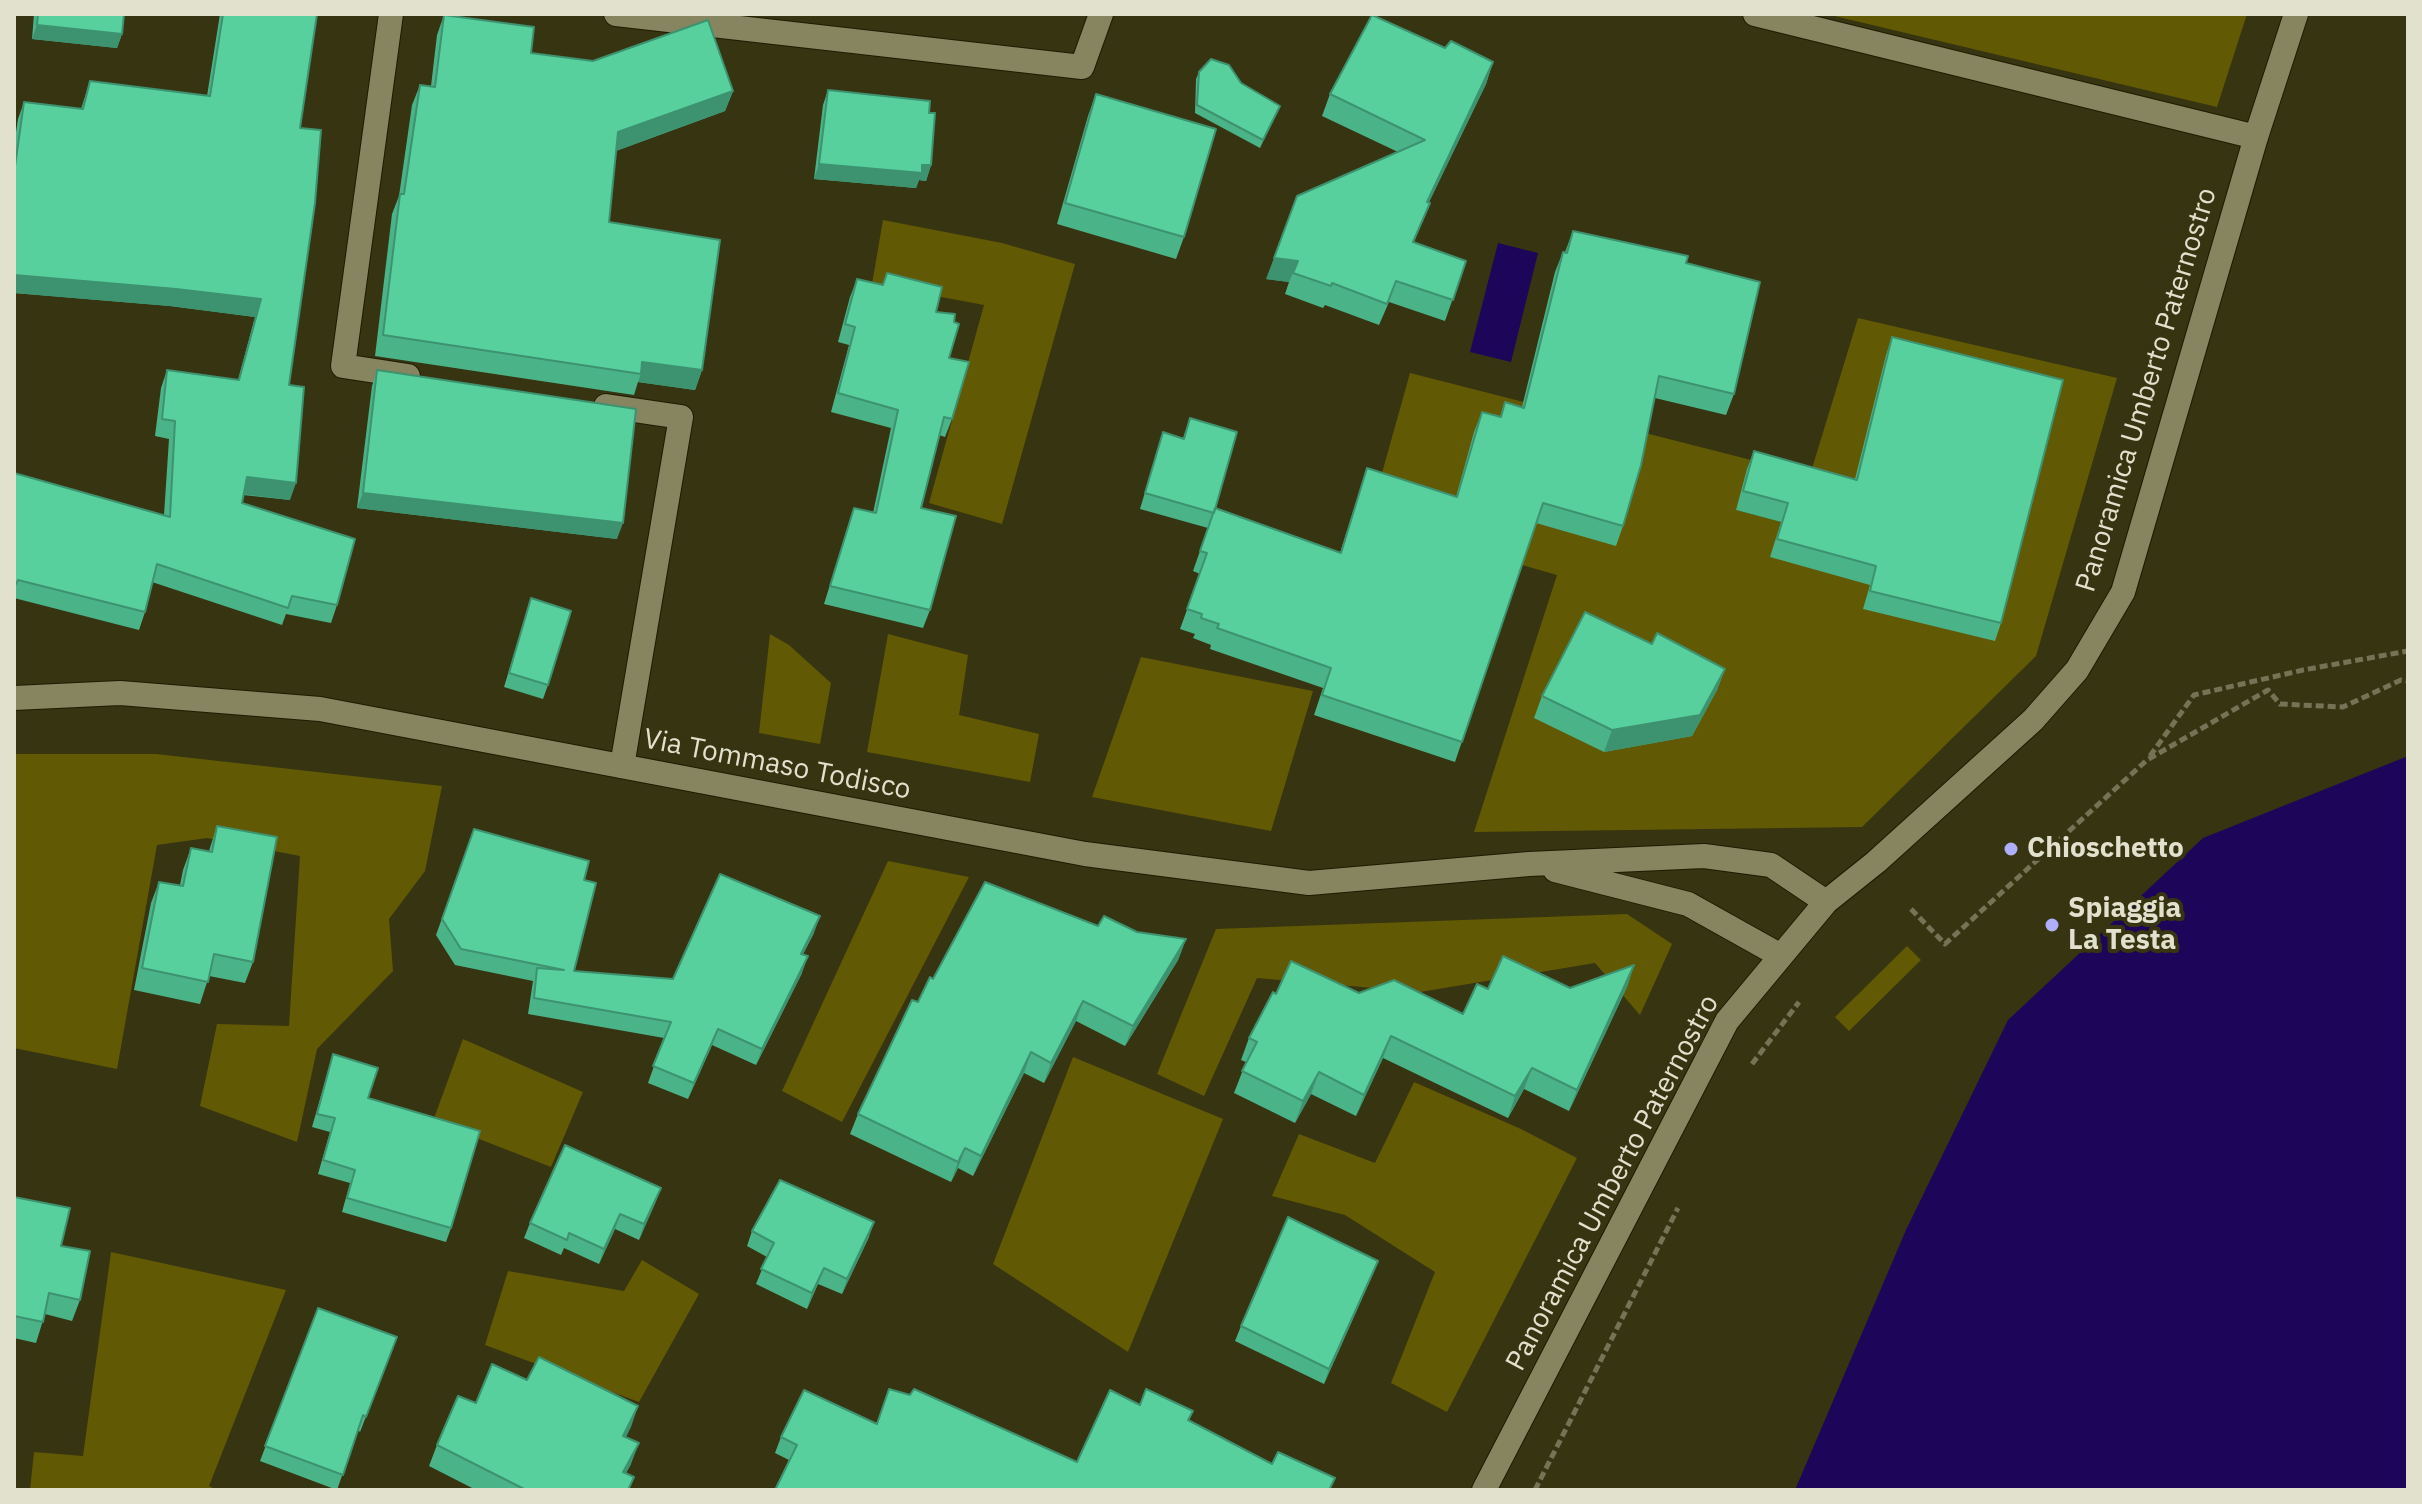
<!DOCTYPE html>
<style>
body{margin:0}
#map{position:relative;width:2422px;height:1504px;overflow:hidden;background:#373412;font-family:"IBM Plex Sans",sans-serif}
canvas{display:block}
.frame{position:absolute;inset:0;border:16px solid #e2e1ce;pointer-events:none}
</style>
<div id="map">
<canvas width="2422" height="1504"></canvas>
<div class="frame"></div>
</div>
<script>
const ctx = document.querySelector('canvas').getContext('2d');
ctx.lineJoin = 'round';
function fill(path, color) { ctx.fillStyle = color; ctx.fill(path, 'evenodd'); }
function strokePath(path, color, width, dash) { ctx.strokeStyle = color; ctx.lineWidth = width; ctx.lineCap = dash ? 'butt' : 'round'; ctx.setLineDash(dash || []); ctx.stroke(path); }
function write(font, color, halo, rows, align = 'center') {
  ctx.font = font + ' "IBM Plex Sans",sans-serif'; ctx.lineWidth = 8; ctx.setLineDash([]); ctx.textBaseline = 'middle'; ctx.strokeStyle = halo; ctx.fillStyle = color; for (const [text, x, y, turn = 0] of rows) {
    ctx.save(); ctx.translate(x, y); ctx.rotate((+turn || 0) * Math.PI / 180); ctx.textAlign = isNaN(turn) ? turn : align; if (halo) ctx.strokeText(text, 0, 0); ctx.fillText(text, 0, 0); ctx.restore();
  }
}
const green = new Path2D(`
 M1826 14H2247L2217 107Z
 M883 220 1002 243 1075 264 1002 524 929 503 984 305 872 284Z
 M1858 318 2117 378 2036 656 1862 827 1474 832 1557 575 1389 527 1373 505 1410 373 1810 475ZM1736 510H1860L1771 557 1781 522Z
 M770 634 789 645 831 683 820 744 759 733Z
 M888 634 968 655 959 715 1039 734 1030 782 867 752Z
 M1141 657 1313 691 1271 831 1092 797Z
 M14 754H156L442 786 425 871 389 919 393 971 317 1049 297 1142 200 1106 217 1024 289 1026 300 856 207 838 157 845 117 1069 14 1048Z
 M888 861 969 877 842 1122 782 1091Z
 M1627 914 1672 944 1640 1015 1595 963 1420 992 1257 978 1204 1096 1157 1074 1216 929Z
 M1907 946 1921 960 1849 1031 1835 1017Z
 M463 1039 583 1092 551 1167 433 1121Z
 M1073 1057 1223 1119 1128 1352 993 1264Z
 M1414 1082 1521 1129 1577 1158 1447 1412 1391 1383 1435 1272 1345 1215 1272 1196 1299 1134 1375 1163Z
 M111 1252 286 1290 209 1486 217 1490H30L34 1452 83 1456Z
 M642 1260 699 1294 639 1402 485 1345 508 1271 624 1291Z`);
const water = new Path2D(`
 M1498 243 1538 253 1511 362 1470 352Z
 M2408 756V1490H1795L1906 1230 2008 1020 2203 838Z`);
const path = new Path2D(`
 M2150 756 2194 695 2303 670 2408 651
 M1911 909 1945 944 2147 760 2268 690 2280 704 2343 707 2401 680 2408 681
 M1752 1064 1799 1002
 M1535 1490 1678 1208`);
const lane = new Path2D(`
 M391 14 343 366 408 376
 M616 14 1082 67 1101 14
 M1755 14 2256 137
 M606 406 681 417 622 766`);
const street = new Path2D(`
 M14 698 120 693 320 709 1085 854 1309 883 1529 864 1704 856 1771 865 1826 902
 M1555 870 1688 904 1781 956
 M1484 1490 1727 1021 1826 902 1876 862 2033 720 2077 670 2123 592 2256 137 2296 14`);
const wall = new Path2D(`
 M34 14H124L122 34 117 48 32 39Z
 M220 14H317L300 128 289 385 290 500 243 495 242 503 337 605 331 623 286 614 282 625 152 582 145 612 139 630 14 598V473L164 515 169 439 155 436 161 388 167 370 238 380 255 317 170 306 14 293V145L18 119 24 102 81 109 90 81 207 96Z
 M444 15 531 53 733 91 725 111 616 151 609 222 702 370 695 390 638 382 634 395 375 356 392 214 399 196 412 105 420 85 431 86 437 35Z
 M1445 48 1493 62 1486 84 1429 202 1414 242 1466 261 1445 321 1389 302 1379 325 1325 305 1323 308 1285 294 1289 282 1266 279 1398 152 1322 116 1330 94Z
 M1199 72 1241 83 1280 106 1260 148 1195 113 1196 79Z
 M828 90 929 113 931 165 926 181 919 180 916 188 814 179 823 105Z
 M1096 94 1184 237 1176 259 1057 224 1088 116Z
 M1573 231 1686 263 1734 394 1726 415 1655 398 1623 526 1616 546 1536 523 1455 762 1314 715 1323 688 1210 649 1211 645 1193 638 1195 634 1180 629 1200 574 1193 571 1208 528 1140 509 1163 432 1183 438 1190 418 1216 508 1340 553 1367 468 1456 497 1474 432 1482 412 1500 417 1505 402 1522 407 1555 272 1563 252H1565Z
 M857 279 936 312 949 358 952 419 945 437 939 435 921 508 930 610 923 628 824 604 854 508 873 513 891 428 831 412 849 345 838 342 850 297Z
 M1892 337 2001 623 1995 641 1863 609 1870 585 1770 557 1781 522 1736 510 1747 469 1754 451 1855 479 1886 355Z
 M377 370 617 539 357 508 372 386Z
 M531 598 548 685 543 699 504 687Z
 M1725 669 1717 690 1692 736 1604 752 1534 718 1542 696Z
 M217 826 253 962 245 983 209 976 200 1004 134 990 151 903 159 882 180 885 183 870 191 848 209 851Z
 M474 829 584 880 574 971 673 979 814 933 803 954 802 973 756 1065 712 1045 688 1099 648 1083 664 1038 528 1014 533 981 455 965 436 935Z
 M1098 926 1186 939 1178 960 1125 1046 1076 1021 1044 1083 1024 1073 973 1176 958 1168 951 1182 850 1134 858 1114 933 979Z
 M1634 965 1627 987 1569 1111 1524 1089 1508 1118 1383 1058 1356 1116 1311 1094 1295 1123 1234 1093 1246 1062 1241 1060 1249 1038 1276 994 1359 993 1463 1014 1488 989 1570 988Z
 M333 1054 368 1098 451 1228 446 1242 342 1212 350 1183 318 1174 330 1132 312 1127Z
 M661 1188 639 1240 615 1229 599 1264 564 1248 561 1255 524 1238 530 1223Z
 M14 1197 61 1246 80 1300 72 1321 45 1314 36 1343 14 1338Z
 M752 1231 869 1237 842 1294 818 1284 807 1309 756 1284 767 1257 747 1246Z
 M1378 1261 1372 1276 1324 1384 1235 1341 1241 1326Z
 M318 1308 397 1337 360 1432 358 1430 337 1490 260 1461Z
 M527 1380 638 1406 626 1437 631 1464 626 1473 629 1490H476L429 1466 437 1445 476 1403Z
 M1140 1405 1193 1411 1189 1421 1272 1464 1335 1478 1330 1490H775L789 1460 775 1453 781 1437 876 1424 1077 1462Z`);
const shadedWall = new Path2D(`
 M37 25 122 34 117 48 32 39Z
 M1493 62 1486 84 1419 223 1427 202Z
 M733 91 725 111 610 153 618 132Z
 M819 164 922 165H931L926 181 919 180 916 188 814 179Z
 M1274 258 1298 261 1289 282 1266 279Z
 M14 275 176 289 261 299 255 317 170 306 14 293Z
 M642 362 702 370 695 390 638 382 641 374Z
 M247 477 296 483 290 500 241 494Z
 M363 493 623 523 617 539 357 508Z
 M1725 669 1717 690 1692 736 1604 752 1612 730Z
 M820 916 814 933 795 970 801 954Z
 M1186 939 1178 960 1125 1046 1133 1026Z
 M808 956 802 973 756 1065 762 1049Z
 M1634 965 1627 987 1569 1111 1577 1090Z
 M1083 1001 1076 1021 1044 1083 1051 1063Z
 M718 1029 712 1045 688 1099 694 1083Z
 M1391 1036 1383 1058 1356 1116 1364 1095Z
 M1031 1052 1024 1073 973 1176 981 1156Z
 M1532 1068 1524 1089 1508 1118 1515 1096Z
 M1319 1072 1311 1094 1295 1123 1303 1101Z
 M965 1148 958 1168 951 1182 958 1162Z
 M661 1188 655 1204 639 1240 644 1224Z
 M620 1214 615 1229 599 1264 604 1249Z
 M874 1222 869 1237 842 1294 847 1279Z
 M1378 1261 1372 1276 1324 1384 1329 1369Z
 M824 1268 818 1284 807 1309 812 1293Z
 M638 1406 631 1427 616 1457 623 1436Z
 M639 1443 631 1464 617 1490 623 1472Z`);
const building = new Path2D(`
 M38 14H124L122 34 37 25Z
 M223 14H317L300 128 321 130 315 203 289 385 304 387 296 483 247 477 242 503 355 539 337 605 292 596 288 608 157 564 145 612 18 580 16 584H14V473L170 517 175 421 162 419 167 370 239 380 261 299 176 289 14 275V173L24 102 83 109 90 81 210 96Z
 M444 15 534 27 531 53 593 61 708 20 733 91 618 132 609 222 720 240 702 370 642 362 641 374 383 335 400 194H404L420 85 435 87Z
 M1372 15 1445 48 1451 41 1493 62 1427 202 1430 203 1413 242 1466 261 1453 300 1396 281 1387 304 1332 283 1331 286 1293 273 1298 261 1274 258 1297 196 1425 140 1330 94Z
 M1211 59 1229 65 1241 83 1280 106 1263 140 1197 105 1199 72Z
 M828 90 930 101 929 113H935L931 165H922V173L819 164Z
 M1096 94 1216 129 1184 237 1065 203Z
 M1573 231 1688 256 1686 263 1760 282 1734 394 1659 376 1641 465 1623 526 1543 503 1462 742 1322 695 1331 668 1217 628 1219 624 1201 618 1202 614 1187 609 1207 553 1200 551 1215 508 1341 553 1367 468 1457 497 1482 412 1501 417 1505 402 1524 408 1563 252 1567 253Z
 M887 273 942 287 936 312 955 314 954 322 959 324 949 358 969 362 952 419 944 417 921 508 956 516 930 610 830 586 854 508 876 513 898 410 838 393 855 327 845 324 857 279 883 285Z
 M1892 337 2063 380 2001 623 1870 591 1876 566 1777 539 1788 503 1743 491 1754 451 1857 480Z
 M377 370 636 409 623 523 363 493Z
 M1190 418 1237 432 1214 513 1145 493 1163 432 1184 439Z
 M531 598 571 611 548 685 509 673Z
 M1585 612 1652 644 1657 633 1725 669 1700 715 1612 730 1542 696Z
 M217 826 277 837 253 962 214 954 208 982 142 968 159 882 183 886 191 848 212 852Z
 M474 829 589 861 584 880 596 883 574 971 673 979 720 874 820 916 801 954 808 956 762 1049 718 1029 694 1083 653 1066 671 1022 534 998 537 968 564 970 461 949 442 919Z
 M985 882 1098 926 1104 916 1137 932 1186 939 1133 1026 1083 1001 1051 1063 1031 1052 981 1156 965 1148 958 1162 858 1114 912 1000 918 1002 930 977 933 979Z
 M1503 956 1570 988 1634 965 1577 1090 1532 1068 1515 1096 1391 1036 1364 1095 1319 1072 1303 1101 1242 1071 1257 1042 1249 1038 1273 992 1276 994 1291 961 1359 993 1394 980 1463 1014 1477 984 1488 989Z
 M333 1054 378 1068 368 1098 480 1131 451 1228 347 1198 355 1170 323 1160 335 1118 317 1114Z
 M565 1145 661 1188 644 1224 620 1214 604 1249 569 1233 567 1240 530 1223Z
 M780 1180 874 1222 847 1279 824 1268 812 1293 761 1269 774 1243 752 1231Z
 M14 1197 70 1208 61 1246 90 1251 80 1300 49 1293 43 1322 14 1316Z
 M1288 1217 1378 1261 1329 1369 1241 1326Z
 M318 1308 397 1337 366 1417 363 1415 343 1475 265 1446Z
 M539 1357 638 1406 623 1436 639 1443 623 1472 634 1477 628 1490H526L437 1445 458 1396 476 1403 492 1364 527 1380Z
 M889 1389 910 1395 914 1389 1077 1462 1110 1390 1140 1405 1146 1389 1193 1411 1188 1420 1272 1464 1278 1452 1335 1478 1329 1490H775L797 1445 781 1437 804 1390 877 1424Z`);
const markers = [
 [2011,849,8,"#aeaefb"],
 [2052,925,8,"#aeaefb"]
];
const streetNames = [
 ["Panoramica Umberto Paternostro",2147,390,-73],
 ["Via Tommaso Todisco",777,765,11],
 ["Panoramica Umberto Paternostro",1613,1183,-62]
];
const poiNames = [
 ["Chioschetto",2027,849],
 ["Spiaggia",2068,909],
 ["La Testa",2068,941]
];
fill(green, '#625904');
fill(water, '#1d0559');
strokePath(lane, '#1f1b00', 26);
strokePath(street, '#1f1b00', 26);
strokePath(path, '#757356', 5, [8, 4]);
strokePath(lane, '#878460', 24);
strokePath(street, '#878460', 24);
fill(wall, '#4bb388');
fill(shadedWall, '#3d926f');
fill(building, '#57d09e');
strokePath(building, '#3d926f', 2);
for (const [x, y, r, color] of markers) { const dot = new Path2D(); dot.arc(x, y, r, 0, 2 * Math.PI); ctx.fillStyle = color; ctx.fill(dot); strokePath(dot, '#373412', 3); }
write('28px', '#e2e1ce', '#373412', streetNames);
write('bold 28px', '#e2e1ce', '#373412', poiNames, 'left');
</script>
